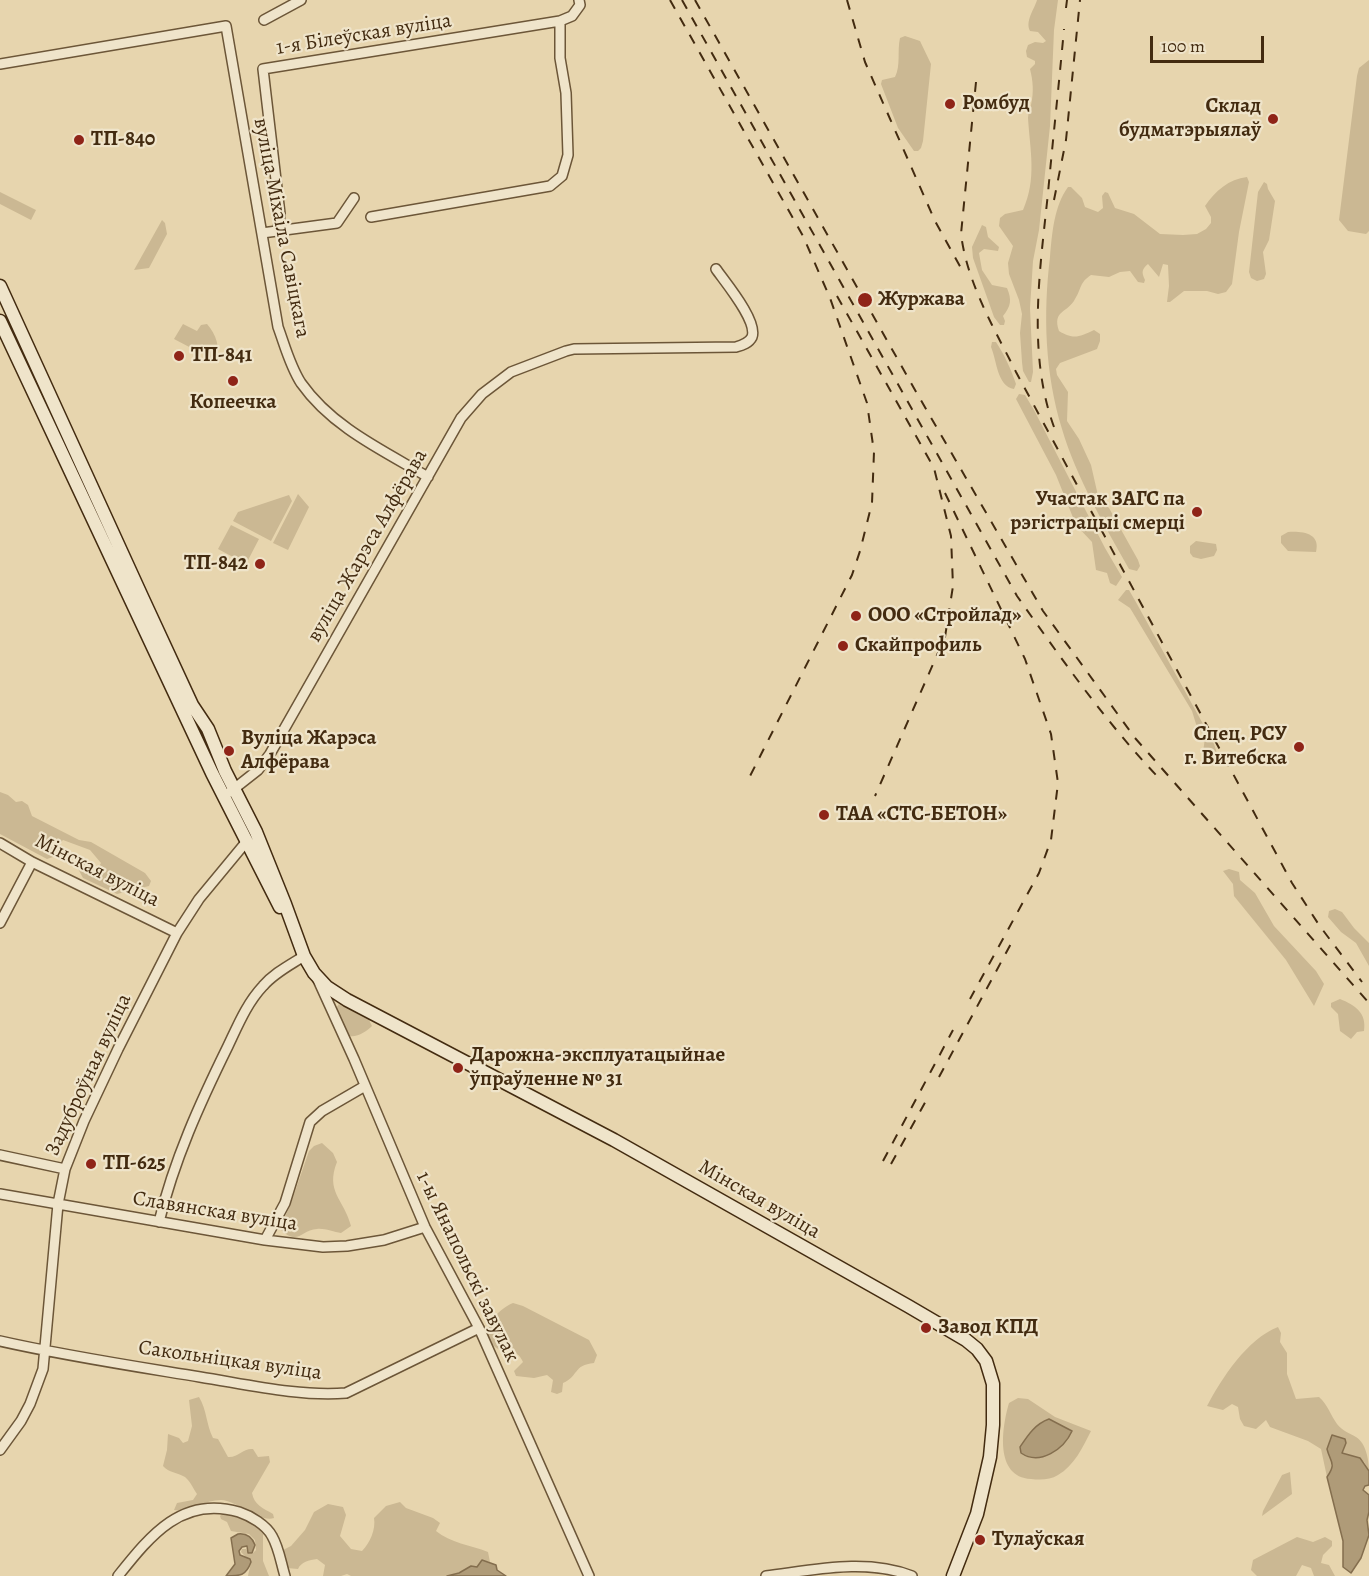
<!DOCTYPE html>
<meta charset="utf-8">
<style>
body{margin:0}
#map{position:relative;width:1369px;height:1576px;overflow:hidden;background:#e7d5ae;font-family:Alegreya,serif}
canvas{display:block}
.scale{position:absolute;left:1150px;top:36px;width:114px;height:27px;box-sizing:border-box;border:3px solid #432b10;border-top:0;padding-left:8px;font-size:18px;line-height:21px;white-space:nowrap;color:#432b10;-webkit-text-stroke:4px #efe4ca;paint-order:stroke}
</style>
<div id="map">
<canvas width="1369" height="1576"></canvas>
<div class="scale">100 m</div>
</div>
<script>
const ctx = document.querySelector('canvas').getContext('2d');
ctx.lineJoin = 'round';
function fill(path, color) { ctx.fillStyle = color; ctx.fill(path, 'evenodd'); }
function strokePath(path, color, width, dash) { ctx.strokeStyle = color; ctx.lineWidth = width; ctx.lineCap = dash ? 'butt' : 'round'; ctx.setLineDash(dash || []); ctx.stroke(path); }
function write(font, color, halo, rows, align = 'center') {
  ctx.font = font + ' Alegreya,serif'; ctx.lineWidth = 4.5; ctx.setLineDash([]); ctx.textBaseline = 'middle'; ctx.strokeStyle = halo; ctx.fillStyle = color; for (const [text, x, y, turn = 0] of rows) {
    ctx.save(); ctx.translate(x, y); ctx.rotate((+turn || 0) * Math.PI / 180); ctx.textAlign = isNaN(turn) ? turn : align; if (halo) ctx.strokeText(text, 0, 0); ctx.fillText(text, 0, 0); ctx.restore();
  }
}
const green = new Path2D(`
 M1037 0H1058L1054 30 1050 126 1039 230 1033 261 1030 308 1033 372 1031 382H1029L1023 371 1022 362 1020 333 1022 314 1019 300 1009 274 1008 263 1013 246 999 226 1000 218 1005 214 1023 210C1037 178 1030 151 1028 118 1028 113 1030 110 1031 105 1034 92 1033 81 1030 69L1035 64V61L1027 57 1026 51 1028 45 1035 42 1043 43 1046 41 1038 32 1030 31C1025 21 1034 10 1037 0Z
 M905 36 920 41 931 64 923 141 921 148 918 151H914L898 128 881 84 882 80 895 77C901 65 897 51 900 38Z
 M1369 60V231L1366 234 1348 231 1339 220 1357 76 1359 68Z
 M1247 177 1249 182 1239 232 1232 284 1226 292 1218 294 1207 291H1184L1170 302H1167L1169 286 1168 265 1163 264 1159 277 1148 264C1142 269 1141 272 1145 280L1144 283 1138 282 1130 271 1120 272 1109 277 1091 275C1079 283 1082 288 1075 299 1068 313 1052 310 1059 331 1074 340 1079 337 1094 330L1100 334V341L1097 349 1060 363 1056 369 1057 375 1068 392 1067 421 1079 439 1091 465 1099 500 1109 508 1138 560 1140 566 1137 571 1129 569C1105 526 1076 477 1062 429 1045 373 1043 315 1050 257 1052 234 1054 206 1068 187H1071L1082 198 1085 207 1098 212 1103 208 1102 196 1105 192 1108 193 1115 208 1134 214 1160 234 1183 235 1197 234 1206 229 1211 223V217L1205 206C1215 191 1229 179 1247 177Z
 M1264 182 1267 184 1268 189 1275 201 1269 240 1263 252 1266 274 1264 279 1257 281 1251 278 1249 272 1258 192Z
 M0 192 36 210 31 220 0 204Z
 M162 220 165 223 167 234 149 268 134 270Z
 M982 225 986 227 988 237 999 247 998 251 984 249 979 253 982 270 992 285 1007 288C1012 300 1011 306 1003 316L1005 321 1004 325H1000L994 317 973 258 972 247Z
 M183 324 197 331 201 325 207 324C216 334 221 348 216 361L174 339Z
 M992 342H996C1004 354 1011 369 1016 384L1014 389C997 386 997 361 991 347Z
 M1019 394 1025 395 1034 410 1105 548 1122 577 1116 586 1110 583 1107 573 1096 570 1092 542 1076 525 1056 475 1016 399Z
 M298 494 309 507 288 550 273 543Z
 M289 495 292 501 271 541 233 521 238 512Z
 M231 525 259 539 246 564 218 549Z
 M1288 532C1302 531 1321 533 1316 552L1288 551 1281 543V536Z
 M1196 541 1216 544 1217 550 1214 556 1201 559 1193 557 1190 553V546Z
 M1126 590H1129L1137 604 1214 744 1217 753 1212 758 1206 756 1203 752 1205 738 1196 724 1192 711 1130 608 1118 600Z
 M0 792 8 795 16 802 22 801 28 805 32 816 79 840 91 842 145 873 151 881 149 886 117 894 83 878 75 863 78 857 86 859 91 866 88 873 89 875 95 874 101 863 90 850 63 840 58 845 53 857 47 859 0 834Z
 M1229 869 1239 872 1240 880 1255 893 1274 926 1316 971 1324 984 1314 1006 1286 960 1234 896 1233 884 1223 871Z
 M1335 909 1342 912 1354 928 1369 943V966L1356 943 1341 932 1328 917 1329 911Z
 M1340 999C1355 1005 1367 1013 1364 1031L1357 1032 1351 1039 1340 1031 1338 1014 1331 1007V1003Z
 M339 1004 369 1020 372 1026C367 1031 357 1038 349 1036L336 1008Z
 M322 1143 333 1153 337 1162C325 1192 344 1199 351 1226L341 1233C334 1232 324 1228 317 1229 301 1230 298 1246 281 1230L280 1227 290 1206 309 1151 314 1146Z
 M513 1303 523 1306 589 1340 597 1355 594 1363C573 1365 579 1376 563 1383L562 1392 557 1394 551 1392 553 1380 547 1375 534 1378 516 1376 514 1371 523 1362C516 1346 505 1355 495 1347 476 1332 498 1309 513 1303Z
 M1278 1327 1281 1333 1280 1342 1287 1353V1374L1296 1399 1319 1397C1328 1405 1330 1414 1337 1424 1343 1431 1349 1433 1356 1437 1366 1443 1369 1460 1369 1471L1364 1462 1342 1453V1448L1330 1439C1324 1459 1339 1459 1327 1477L1321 1449 1308 1441 1270 1427 1266 1420 1256 1429 1244 1426 1240 1419 1238 1407 1232 1404 1223 1410 1207 1406C1222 1378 1247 1339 1278 1327Z
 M199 1397C207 1410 206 1424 213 1438L218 1439 228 1457C238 1458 243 1448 253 1449L258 1457 269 1456 270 1462 252 1493C254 1505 263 1508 273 1514L274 1518C260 1523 238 1501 221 1500 204 1500 190 1512 174 1510L177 1503 193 1500 197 1494C193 1488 190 1481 185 1477 177 1472 169 1473 163 1466L167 1450 168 1434 179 1438 183 1443 188 1441 192 1426 189 1400Z
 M1018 1398 1028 1399 1055 1417 1091 1431C1083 1447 1074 1466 1058 1475 1050 1480 1041 1480 1031 1479 994 1477 1002 1427 1009 1403Z
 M1290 1472 1292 1494 1262 1516 1263 1511 1282 1475Z
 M400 1502 406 1508 433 1518 440 1523 436 1531C450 1543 471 1545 488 1552L490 1562 482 1560 477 1567 471 1566 459 1573 447 1576H351L347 1574 341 1576H323L325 1565 317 1559C309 1560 301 1562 298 1569L287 1568 282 1558 283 1550 291 1546 305 1530 314 1512 328 1504 343 1507 346 1515 340 1536 351 1549 362 1551C370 1543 376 1529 374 1518L386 1506Z
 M223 1513 241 1516 257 1527 263 1534V1561L269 1576H248C252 1559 252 1564 241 1552L242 1549H246L249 1554H252L256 1550 255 1540 249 1534 231 1531 227 1522 221 1519 220 1516Z
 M1297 1537 1313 1542 1325 1537 1332 1541V1546L1323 1555 1321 1563 1329 1565 1335 1576H1314L1311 1568 1302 1565 1296 1576H1257L1251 1570 1253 1560Z`);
const water = new Path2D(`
 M1049 1419 1072 1431C1064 1449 1040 1466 1021 1453L1020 1447C1028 1435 1035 1424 1049 1419Z
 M1332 1435 1345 1439 1346 1443 1342 1453 1360 1458 1369 1471V1485L1365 1486 1363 1490 1369 1495V1512L1367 1520 1369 1535 1361 1558 1351 1573 1343 1567V1541L1327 1477C1337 1463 1330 1462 1327 1449Z
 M238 1534C247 1533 252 1537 255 1545L252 1553H248L247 1546 242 1547 239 1551 240 1555 250 1559 251 1562C246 1576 240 1576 226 1576L235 1564 231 1538Z
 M482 1560 496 1565 497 1570 506 1576H447L459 1573 471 1566 477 1567Z`);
const street = new Path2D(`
 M264 20 301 0
 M0 64 226 26 278 327C285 346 290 366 301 383 332 427 382 450 428 477
 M371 217 550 186 562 176 568 155 566 93 560 58V21
 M278 231 280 214 263 69 560 21 572 16 580 5 579 0
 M262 233 337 223 354 198
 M230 792 258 770 270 754 461 418 482 394 511 372 566 351 574 349 736 347C743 345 749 343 752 337 758 321 725 282 716 269
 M0 843 32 862 177 933
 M0 923 32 862
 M318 980 354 1059 425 1227 479 1328 589 1576
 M0 1155 65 1169
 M0 1194 265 1240 323 1247 347 1246 384 1240 425 1227
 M159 1222C174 1160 200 1103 228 1046 238 1025 247 1003 263 986 274 973 290 965 304 956
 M265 1240 285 1203 310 1122 322 1111 365 1086
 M0 1341C66 1356 133 1366 200 1377 245 1384 300 1397 346 1393L479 1328
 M0 1450 21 1421 30 1404 43 1369 58 1204 65 1169 84 1121 118 1049 177 933 199 899 247 841
 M118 1576C150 1536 182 1495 239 1512 251 1516 266 1525 272 1536 279 1548 281 1563 285 1576
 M766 1576C814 1570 866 1558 912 1576`);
const secondary = new Path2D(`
 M0 286 143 599 192 705 208 729 225 771 256 832 285 904 304 956 314 973 327 987 347 1000 614 1140 908 1306 966 1340 977 1349 986 1361 993 1384V1425L990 1457 977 1514 953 1576
 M0 321 212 773 280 907`);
const rail = new Path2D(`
 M670 0 803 236 830 298 867 403 874 452 872 503 860 551 852 575 747 782
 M682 0 1017 596C1061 658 1104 720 1157 776
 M695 0 915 390 1043 611 1135 738 1369 1003
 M847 0 865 62 935 221 962 270
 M1066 8 1067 0
 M976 82 961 234C967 283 994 328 1016 372L1292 883 1319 925 1362 982
 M1054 200 1066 140 1080 0
 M837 296 934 468 951 536 953 586 945 637 875 796
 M1054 427C1027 353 1040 270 1048 193 1053 138 1059 84 1064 29
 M945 493 1025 659 1051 734 1058 783 1051 840 1039 873 970 999
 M939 1077 1013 940
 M883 1161 953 1030
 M891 1164 927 1099`);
const markers = [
 [950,104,6,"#8f2418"],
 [1273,119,6,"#8f2418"],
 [79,140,6,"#8f2418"],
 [865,300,8,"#8f2418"],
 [179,356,6,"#8f2418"],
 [233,381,6,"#8f2418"],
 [1197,512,6,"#8f2418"],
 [260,564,6,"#8f2418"],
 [856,616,6,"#8f2418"],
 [843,646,6,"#8f2418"],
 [1299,747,6,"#8f2418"],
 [229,751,6,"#8f2418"],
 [824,815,6,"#8f2418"],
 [458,1068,6,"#8f2418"],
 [91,1164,6,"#8f2418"],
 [926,1328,6,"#8f2418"],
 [980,1540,6,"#8f2418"]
];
const streetNames = [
 ["1-я Білеўская вуліца",364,35,-9],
 ["вуліца Міхаіла Савіцкага",281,228,79],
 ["вуліца Жарэса Алфёрава",368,546,-60],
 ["Мінская вуліца",97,871,27],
 ["Задуброўная вуліца",89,1075,-65],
 ["Мінская вуліца",759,1200,30],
 ["Славянская вуліца",215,1212,9],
 ["1-ы Янапольскі завулак",467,1267,64],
 ["Сакольніцкая вуліца",230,1361,8]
];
const poiNames = [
 ["Ромбуд",962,104],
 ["Склад",1261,107,"right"],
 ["будматэрыялаў",1261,131,"right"],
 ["ТП-840",91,140],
 ["Журжава",878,300],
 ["ТП-841",191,356],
 ["Копеечка",233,403,"center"],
 ["Участак ЗАГС па",1185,500,"right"],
 ["рэгістрацыі смерці",1185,524,"right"],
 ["ТП-842",248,564,"right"],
 ["ООО «Стройлад»",868,616],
 ["Скайпрофиль",855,646],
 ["Спец. РСУ",1287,735,"right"],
 ["г. Витебска",1287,759,"right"],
 ["Вуліца Жарэса",241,739],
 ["Алфёрава",241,763],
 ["ТАА «СТС-БЕТОН»",836,815],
 ["Дарожна-эксплуатацыйнае",470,1056],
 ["ўпраўленне № 31",470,1080],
 ["ТП-625",103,1164],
 ["Завод КПД",938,1328],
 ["Тулаўская",992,1540]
];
fill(green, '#cbb893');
fill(water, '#af9b78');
strokePath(water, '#846e4e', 1.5);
strokePath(street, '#6c5638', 12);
strokePath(secondary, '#432b10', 15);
strokePath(street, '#efe4ca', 9);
strokePath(secondary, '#efe4ca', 12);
strokePath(rail, '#432b10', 2, [10, 10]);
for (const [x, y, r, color] of markers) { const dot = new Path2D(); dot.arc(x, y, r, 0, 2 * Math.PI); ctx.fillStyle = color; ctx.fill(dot); strokePath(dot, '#efe4ca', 2); }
write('21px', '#432b10', '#efe4ca', streetNames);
write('bold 21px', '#432b10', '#efe4ca', poiNames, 'left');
</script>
